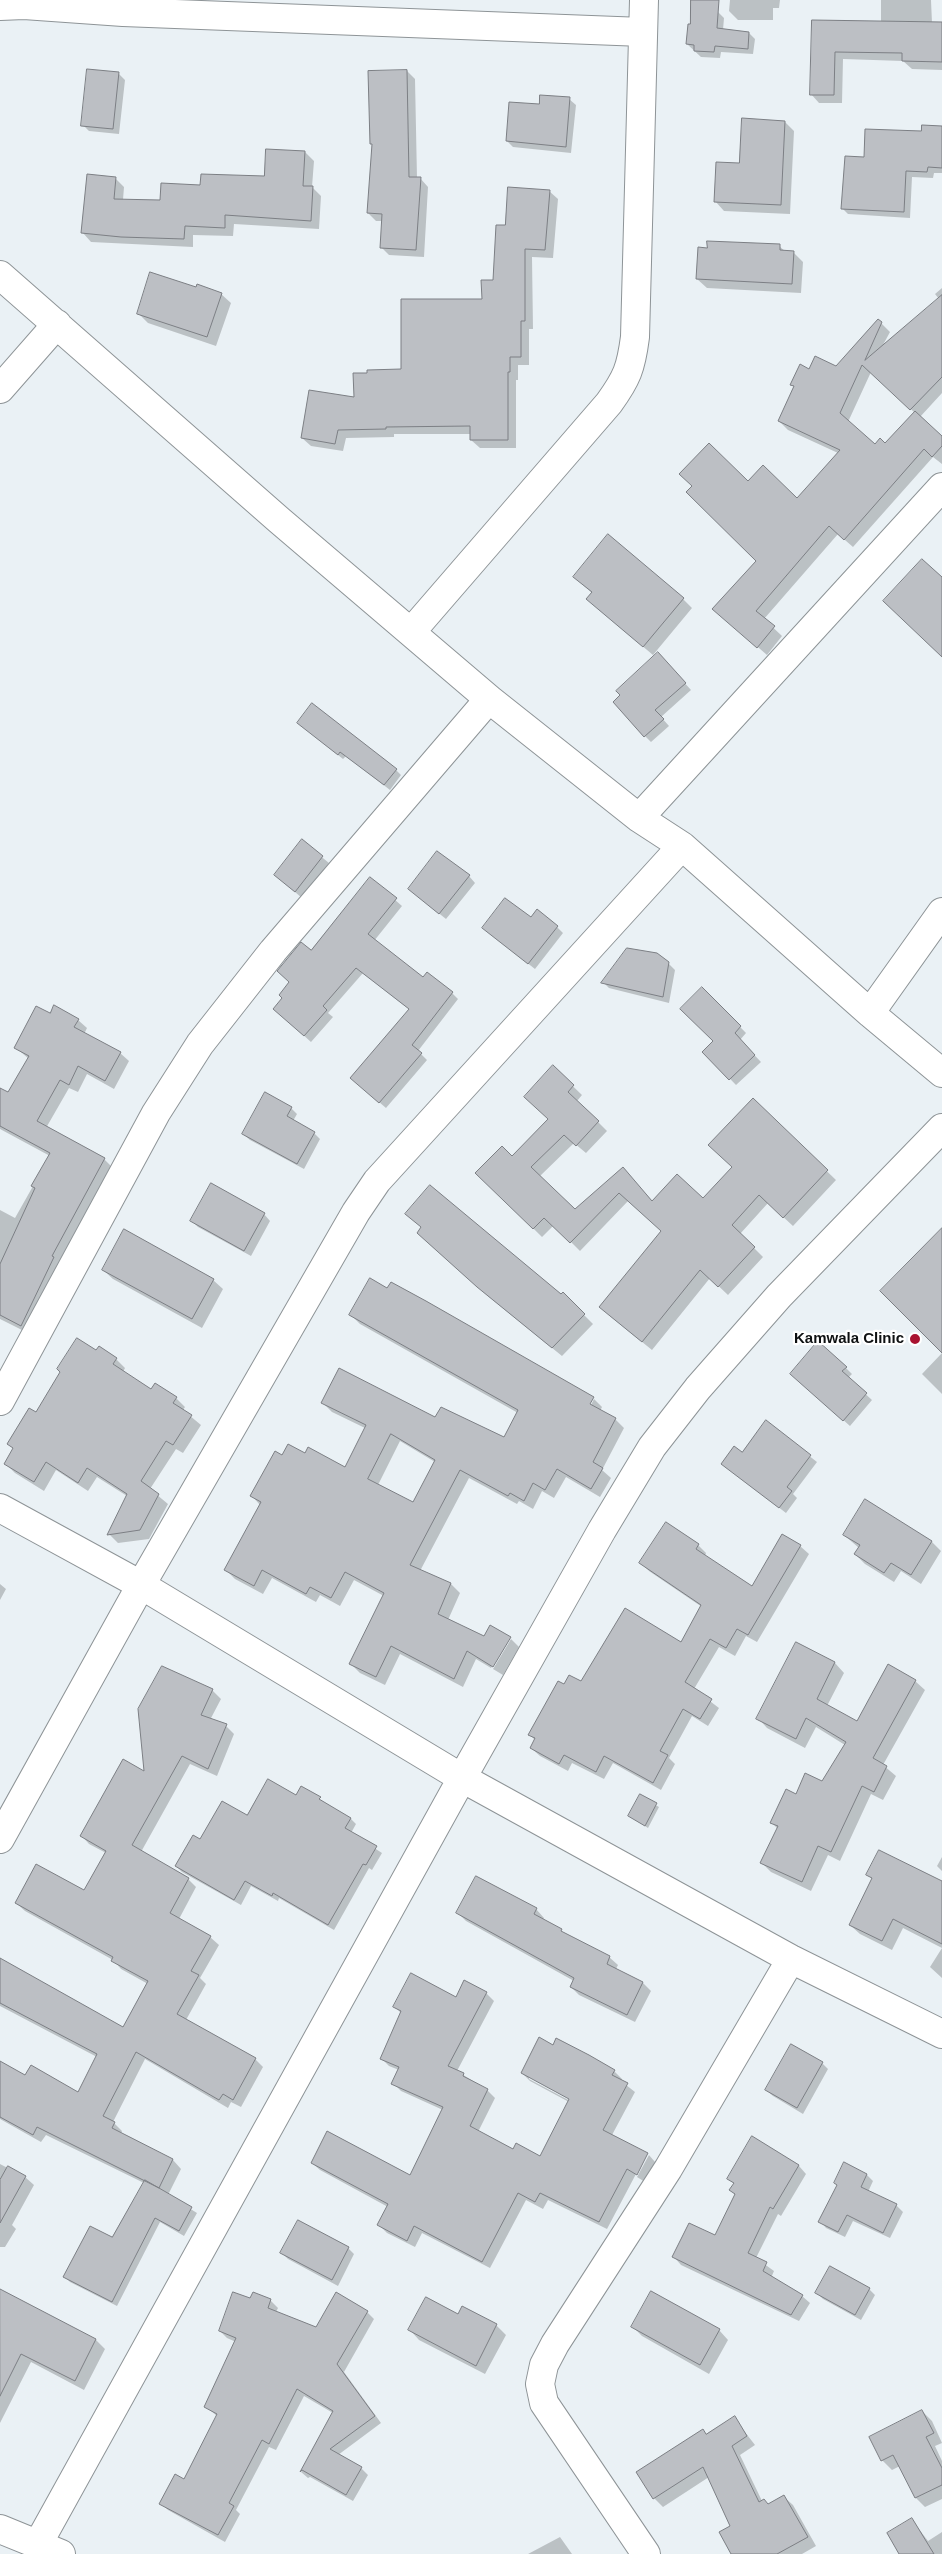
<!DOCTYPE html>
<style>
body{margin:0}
canvas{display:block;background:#eaf1f5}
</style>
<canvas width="942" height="2554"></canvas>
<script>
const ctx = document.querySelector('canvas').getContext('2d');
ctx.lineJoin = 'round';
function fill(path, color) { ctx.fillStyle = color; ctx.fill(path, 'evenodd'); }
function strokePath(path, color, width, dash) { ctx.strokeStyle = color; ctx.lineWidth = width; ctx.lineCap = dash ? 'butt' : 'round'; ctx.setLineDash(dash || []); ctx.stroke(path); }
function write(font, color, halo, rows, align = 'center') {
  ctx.font = font + ' Helvetica,sans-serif'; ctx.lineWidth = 4.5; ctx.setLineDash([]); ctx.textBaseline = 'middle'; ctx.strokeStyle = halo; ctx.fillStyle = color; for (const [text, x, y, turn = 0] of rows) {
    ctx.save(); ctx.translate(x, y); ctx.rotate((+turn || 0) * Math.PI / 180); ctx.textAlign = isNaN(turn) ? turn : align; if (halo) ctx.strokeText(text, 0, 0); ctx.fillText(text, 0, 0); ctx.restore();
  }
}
const shadow = new Path2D(`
 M730 0H780L779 8H773V20H738L729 11Z
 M881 0H931L932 23 942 24V70L912 69 903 61 843 59 842 103H819L811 94 814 21 881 23Z
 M718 12 724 18 723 30 749 33 755 39 753 54 721 52 720 58 701 57 687 44Z
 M407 71 415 79 417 178H420L428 187 424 257 389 255 381 247 383 221H376L368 213Z
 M118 73 125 80 119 134 89 131 83 125Z
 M569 99 576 105 571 153 513 147 507 141 540 105Z
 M785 122 794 131 790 214 724 211 715 201 740 164Z
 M942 127V173H934L933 178 912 177 910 218 848 214 842 208 865 159 923 132Z
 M305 152 314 161 312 187 321 196 319 229 234 224 233 236 193 235V247L91 242 83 233 115 178 124 187 123 200 161 202 202 186 265 177Z
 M549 191 558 199 553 258 532 257 533 329H529V365H518V380H516V448H480L471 440V434H394V437L346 438 343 451 311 446 302 438 355 398 402 370 483 300 494 281 506 227Z
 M779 246 786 252H793L803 262 801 293 707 288 697 279Z
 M942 288V393L920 417 942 437V464L933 457 853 547 838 534 764 619 782 636 767 655 714 609 757 561 748 483 798 500 838 453 788 430 779 421 795 387 792 384 809 370 836 367 881 323 890 332 883 345 939 299 935 294ZM871 372 915 413 885 445 875 446 848 422Z
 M221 294 231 303 216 346 148 323 138 313Z
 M574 577 683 599 692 608 653 655 597 608 592 593Z
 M664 660 691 690 661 717 669 726 651 742 645 736 622 695Z
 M298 723 396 770 401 775 390 790 346 756 343 759Z
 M302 841 329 863 302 898 275 875Z
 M469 876 475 883 446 919 416 895Z
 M370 878 402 906 374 941 423 979 452 993 458 999 418 1051 427 1060 386 1108 358 1084 410 1010 363 973 328 1013 333 1017 311 1042 281 1015 284 998 311 952Z
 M531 919 557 927 563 933 535 969 490 934Z
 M668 963 675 970 669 1003 609 988 603 982Z
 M702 988 746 1033 740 1040 761 1062 736 1085 704 1052 714 1041Z
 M51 1015 78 1020 87 1028 84 1034 120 1053 129 1061 114 1089 87 1074 78 1092 69 1088 46 1128 104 1159 113 1168 30 1334 0 1319V1210L15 1218 50 1156 0 1129V1089L8 1094 29 1059 15 1047Z
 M553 1067 582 1095 577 1101 607 1131 586 1153 574 1143 539 1177 575 1211 623 1169 653 1202 703 1199 734 1167 753 1100 836 1180 793 1226 768 1203 740 1234 763 1257 728 1295 710 1278 652 1350 610 1316 662 1231 629 1200 580 1251 554 1225 542 1237 477 1173 512 1157 549 1120Z
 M291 1108 297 1114 293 1121 314 1133 320 1139 304 1169 250 1140 243 1134Z
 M264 1214 270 1221 251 1256 198 1227 192 1221Z
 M407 1214 561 1296 563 1294 593 1324 562 1356 488 1296 427 1242 422 1228Z
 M103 1270 213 1280 223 1289 202 1328 113 1279Z
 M351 1315 593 1398 586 1409 588 1411 594 1399 602 1407 600 1411 615 1419 624 1428 602 1470 611 1478 600 1497 566 1477 554 1498 542 1491 533 1509 519 1501 517 1504 469 1478 420 1571 451 1584 460 1593 448 1620 484 1637 491 1626 511 1638H508L491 1668 476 1659 463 1687 400 1654 385 1685 360 1673 351 1664 384 1596 354 1580 340 1606 320 1595 316 1602 272 1578 263 1594 235 1579 226 1570 260 1505 252 1496 283 1457 306 1454 346 1468 365 1428 332 1412 323 1403 435 1418 505 1439 518 1413 360 1324ZM400 1441 435 1462 413 1504 378 1485Z
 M96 1352 116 1359 125 1368 123 1372 152 1391 176 1398 185 1407 183 1410 201 1425 183 1453 176 1449 150 1489 168 1504 149 1539 118 1543 109 1534 127 1496 97 1477 88 1491 56 1470 44 1491 15 1473 6 1464 14 1449 9 1444Z
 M942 1353V1394L922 1374Z
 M846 1368 852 1374 848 1378 872 1400 850 1426 798 1380Z
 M766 1422 817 1462 793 1494 797 1498 786 1513 722 1464 742 1454Z
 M866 1501 932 1542 941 1551 921 1584 901 1571 894 1582 865 1564 855 1554 859 1548 844 1535Z
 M782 1536 800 1546 809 1554 757 1642 746 1636 735 1656 719 1647 694 1689 719 1708 708 1726 692 1716 669 1758 675 1764 661 1790 613 1763 604 1779 572 1763 568 1771 540 1756 531 1748 535 1740 530 1735 564 1686 581 1683 681 1644 702 1607 649 1571 641 1563 698 1545 706 1553 705 1556 753 1588Z
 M0 1584 6 1589 0 1600Z
 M511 1639 519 1647 503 1675 493 1669Z
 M797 1643 835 1663 844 1673 827 1706 857 1723 915 1681 925 1690 883 1765 896 1776 883 1800 871 1794 840 1861 828 1855 811 1891 771 1872 762 1863 778 1829 772 1823 797 1796 822 1783 845 1745 816 1727 805 1748 767 1728 758 1718Z
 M163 1668 212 1690 221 1699 210 1720 226 1726 234 1734 217 1776 190 1764 141 1852 188 1879 196 1887 179 1919 210 1937 219 1945 200 1978 206 1984 186 2020 255 2059 263 2067 241 2107 231 2102 228 2108 145 2059 113 2122 122 2131 121 2134 173 2160 181 2169 168 2195 197 2213 184 2236 160 2222 117 2306 70 2282 65 2277 112 2239 144 2183 46 2135 41 2142 0 2119V2062L25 2077 79 2094 97 2057 0 2006V1960L123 2029 148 1984 121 1969 113 1960 25 1911 16 1903 84 1892 106 1853 89 1844 81 1835 145 1773Z
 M301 1788 351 1819 356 1824 351 1833 382 1853 372 1870 369 1868 334 1930 279 1898 278 1901 251 1886 241 1905 182 1872 176 1866 201 1841 247 1816 296 1797Z
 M640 1796 659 1807 648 1828 629 1816Z
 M942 1857V1871L937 1866Z
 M868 1875 942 1884V1978L930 1967 942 1948 903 1928 892 1950 860 1934 850 1925 873 1880Z
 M536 1909 544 1918 543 1920 567 1935 609 1957 618 1965 616 1969 643 1983 651 1991 635 2022 579 1995 571 1987 574 1981 466 1921 458 1913Z
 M486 1993 494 2001 457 2071 487 2090 495 2098 478 2132 514 2150 541 2157 569 2102 530 2081 522 2073 553 2047 588 2056 614 2071 622 2079 621 2081 635 2092 612 2135 648 2155H646L607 2229 548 2200 543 2209 526 2200 490 2268 422 2233 415 2247 387 2233 379 2225 388 2207 320 2170 312 2163 411 2176 443 2110 401 2091 393 2083 399 2070 389 2066 381 2058 401 2013 395 2007ZM529 2077 575 2101 574 2103 529 2079Z
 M822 2063 828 2069 803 2114 773 2096 766 2090Z
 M753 2138 799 2166 806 2174 781 2216 778 2214 756 2258 774 2271 771 2278 802 2296 810 2303 799 2321 681 2265 674 2257 715 2237 735 2195 731 2190 735 2185 728 2178Z
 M649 2155 655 2162 645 2182 637 2177Z
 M0 2164 25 2177 34 2185 12 2225 16 2229 5 2247H0Z
 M844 2164 867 2175 873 2181 868 2192 896 2205 903 2212 890 2238 853 2221 845 2237 826 2228 820 2221 838 2185Z
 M348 2248 354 2254 338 2286 288 2259 282 2253Z
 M869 2289 875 2295 861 2320 823 2299 816 2292Z
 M0 2291 96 2340 105 2349 84 2390 31 2362 0 2423Z
 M251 2300H270L278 2308 276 2312 316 2329 367 2312 374 2319 344 2372 381 2423 338 2455 361 2468 368 2475 353 2501 310 2477 308 2478 301 2472 333 2413 304 2396 276 2450 269 2447 236 2510 240 2514 225 2542 168 2510 161 2503 185 2481 217 2416 205 2406 236 2342 227 2338 220 2331Z
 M496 2325 506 2335 485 2374 419 2340 410 2330Z
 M633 2327 719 2330 728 2340 709 2374 642 2336Z
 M922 2411 932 2421 942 2443 935 2446 942 2461V2499L925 2507 916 2498 900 2466 892 2470 882 2460Z
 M734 2418 755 2445 740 2455 762 2501 769 2505 784 2497 793 2505 816 2546 802 2554H732V2526L709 2477 663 2507 654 2498 703 2431 707 2435Z
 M912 2520 928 2541 942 2532V2554H901Z
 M560 2537 572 2554H528Z`);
const building = new Path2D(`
 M691 0H719L717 28 749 32 748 49 715 46 714 52 694 51V45L686 44 688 24H690Z
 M812 20 942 22V62L902 61V53L835 52 834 95H810Z
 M87 69 119 72 113 129 81 126Z
 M407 70 409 177H421L416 250 380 248 382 214 367 213 372 144H370L368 71Z
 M540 95 570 97 566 147 506 141 509 102 539 104Z
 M742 118 785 121 781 205 714 202 716 162 739 163Z
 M922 125 942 126V168L928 167 927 172 906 171 904 212 841 209 845 156 864 157 865 129 921 131Z
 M266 149 305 151 303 186H313L311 221 225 215V228L185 226 184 239 121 237 81 233 87 174 116 177 114 199 160 200 161 183 200 185 201 174 264 176Z
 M508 187 550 190 545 250 525 249V321H521V357H510V372H508V440H470V426L386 427V429L338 430 335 444 301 438 309 390 354 397 353 373H367V370L401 369V299H482L481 280H493L496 225H505Z
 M707 241 780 244V250L794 251 792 284 696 279 698 247 707 248Z
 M150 272 196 287 197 284 222 293 207 337 137 314Z
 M942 295V377L910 410 862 365 840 413 875 444 880 438 885 443 915 411 942 436V446L932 457 924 449 844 540 829 526 756 611 775 626 757 648 712 609 756 561 686 492 692 486 679 474 709 443 748 481 763 465 797 498 840 450 778 421 794 386 790 385 800 364 809 369 815 356 836 366 878 319 882 322 865 360Z
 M608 534 684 598 643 647 586 599 592 592 573 577Z
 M922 559 942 577V657L883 601Z
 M658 652 686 683 655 710 664 719 644 737 613 702 620 695 616 691Z
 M312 703 397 769 384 785 340 752 338 755 297 723Z
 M302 839 323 856 295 892 274 875Z
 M437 851 470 875 439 914 408 889Z
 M370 877 397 898 368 934 423 977 427 972 453 992 412 1045 422 1053 379 1103 350 1078 409 1009 356 968 323 1006 327 1010 304 1036 273 1009 282 998 279 995 289 982 277 971 301 942 311 950Z
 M505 898 531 917 537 909 558 926 528 964 482 928Z
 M627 948 657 953 669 962 663 997 601 983Z
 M702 987 741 1026 735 1033 755 1055 729 1080 702 1052 713 1041 680 1009Z
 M54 1005 79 1019 74 1027 121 1052 105 1081 78 1066 69 1085 60 1080 37 1121 105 1158 52 1256 54 1257 21 1326 0 1315V1264L35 1188 31 1186 50 1153 0 1126V1088L8 1092 29 1056 14 1048 36 1006 50 1013Z
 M553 1065 574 1085 568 1092 599 1121 576 1146 564 1135 531 1167 575 1209 623 1167 652 1201 677 1174 703 1198 732 1167 708 1145 753 1098 828 1170 783 1218 759 1195 732 1225 755 1247 718 1287 700 1270 642 1342 599 1307 661 1231 619 1193 570 1243 544 1218 533 1229 475 1173 502 1146 512 1156 548 1119 524 1097Z
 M265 1092 292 1107 287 1116 315 1132 297 1164 242 1134Z
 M211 1183 265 1213 244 1251 190 1221Z
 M430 1185 561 1294 563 1292 585 1314 552 1348 477 1287 417 1233 421 1227 405 1214Z
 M942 1228V1353L880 1291Z
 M124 1229 214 1279 192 1319 102 1270Z
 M370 1278 387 1288 391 1282 426 1301 594 1397 590 1404 616 1418 593 1462 603 1468 591 1489 557 1469 545 1490 533 1483 524 1501 510 1493 508 1496 460 1470 410 1565 451 1583 438 1614 484 1636 490 1625 511 1637 493 1667 467 1651 454 1679 391 1646 376 1677 349 1664 384 1593 345 1572 331 1598 310 1587 306 1594 262 1570 254 1586 224 1570 261 1502 250 1496 275 1451 282 1455 288 1444 305 1453 308 1447 345 1467 366 1425 321 1403 339 1368 435 1417 441 1407 504 1437 518 1410 349 1315ZM391 1434 435 1460 413 1502 368 1479Z
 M77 1338 96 1350 99 1346 117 1358 113 1364 151 1389 155 1383 177 1397 173 1403 192 1415 173 1445 166 1441 141 1481 159 1494 140 1530 107 1535 127 1494 87 1468 78 1483 46 1462 34 1482 4 1464 13 1448 7 1444 29 1408 36 1412 60 1372 57 1369Z
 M818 1341 847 1367 842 1371 867 1393 843 1421 790 1374Z
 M766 1420 811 1455 787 1487 792 1491 779 1508 721 1464 734 1446 742 1452Z
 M865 1499 932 1541 911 1575 891 1563 884 1573 854 1554 860 1545 843 1535Z
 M666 1522 699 1544 696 1549 752 1586 782 1534 801 1545 748 1635 737 1629 726 1648 710 1639 685 1682 712 1699 700 1719 683 1709 660 1751 668 1755 653 1783 604 1756 596 1772 564 1755 559 1764 530 1748 535 1738 528 1735 558 1681 564 1684 569 1675 581 1681 625 1608 681 1642 701 1605 639 1563Z
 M796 1642 835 1662 817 1699 857 1721 888 1664 916 1680 873 1758 887 1766 874 1792 862 1786 831 1852 818 1846 802 1882 760 1863 778 1826 770 1823 786 1789 796 1794 805 1773 822 1781 846 1742 806 1718 796 1739 756 1719Z
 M162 1666 213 1689 201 1715 227 1724 208 1769 182 1756 132 1845 189 1878 170 1913 211 1936 191 1971 199 1975 177 2014 256 2058 233 2100 223 2094 219 2100 136 2052 103 2116 115 2122 112 2128 173 2159 159 2188 37 2127 33 2135 0 2117V2061L25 2075 31 2065 78 2092 97 2054 0 2003V1958L123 2027 148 1981 111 1961 113 1957 15 1903 36 1864 84 1890 106 1851 80 1836 123 1759 144 1771 138 1709Z
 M268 1779 296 1795 301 1786 321 1797 319 1799 351 1818 345 1828 377 1846 366 1865 363 1864 328 1925 273 1893 272 1896 245 1881 234 1900 175 1866 193 1835 200 1839 222 1801 247 1815Z
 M640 1794 657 1803 645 1826 628 1816Z
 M879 1850 942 1881V1944L893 1919 882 1941 849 1925 872 1878 866 1875Z
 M476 1876 537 1908 534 1914 562 1929 561 1931 610 1956 607 1964 643 1982 627 2015 570 1987 574 1978 456 1913Z
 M411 1973 456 1997 464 1980 487 1992 448 2066 464 2073 463 2076 488 2089 470 2126 513 2149 516 2143 540 2156 569 2099 521 2073 539 2037 553 2045 556 2038 589 2055 615 2070 612 2075 628 2083 603 2130 648 2153 637 2175 627 2169 599 2222 540 2193 535 2202 518 2193 482 2262 414 2226 407 2241 377 2225 388 2204 311 2163 327 2131 410 2175 443 2107 391 2084 399 2067 380 2059 401 2011 393 2007Z
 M791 2044 823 2062 797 2108 765 2090Z
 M752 2136 799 2165 773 2209 770 2207 748 2253 767 2262 763 2271 803 2295 791 2315 672 2257 689 2223 715 2235 735 2194 729 2190 734 2183 727 2179Z
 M844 2162 867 2174 861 2187 897 2204 883 2233 847 2215 838 2232 818 2222 837 2185 834 2183Z
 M8 2166 26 2176 0 2223V2180Z
 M145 2180 192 2207 179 2231 155 2218 112 2302 63 2277 90 2226 112 2237Z
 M298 2220 349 2247 332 2280 280 2253Z
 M830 2266 870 2288 855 2315 815 2293Z
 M0 2289 96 2339 75 2381 21 2354 0 2396Z
 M651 2291 720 2329 700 2365 631 2327Z
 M233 2292 250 2298 253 2292 271 2299 268 2308 316 2327 336 2292 368 2311 337 2364 375 2416 330 2449 362 2467 346 2495 302 2470 300 2472 333 2411 297 2389 269 2444 262 2440 229 2503 234 2506 218 2535 159 2504 175 2474 184 2479 217 2414 204 2407 236 2338 219 2331Z
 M426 2297 458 2314 462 2306 497 2324 476 2366 408 2330Z
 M922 2410 934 2433 926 2437 942 2468V2485L915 2498 893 2455 881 2461 869 2437Z
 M735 2416 747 2436 732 2446 759 2502 764 2499 768 2504 784 2495 808 2537 777 2554H731L719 2532 730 2526 703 2467 653 2499 636 2472 703 2429 706 2434Z
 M912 2518 934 2554H899L887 2533Z`);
const minor = new Path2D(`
 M0 6 24 5 123 12 643 32
 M0 275 279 520 489 699 639 818 682 846 870 1013 942 1073
 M0 389 57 324
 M411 632 609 403C627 378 631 368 635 337L644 0
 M639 818 942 487
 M870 1013 942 912
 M0 1401 156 1113 200 1044 273 951 489 699
 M0 1508 141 1585 462 1778 791 1959 942 2034
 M0 1839 141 1585 356 1212 377 1181 682 846
 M0 2529 61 2554
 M38 2544 462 1778 602 1530 652 1447 698 1388 779 1296 942 1128
 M646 2554 544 2403 540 2384 544 2365 555 2344 668 2169 791 1959`);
const markers = [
 [915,1339,6,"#a91230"]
];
const poiNames = [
 ["Kamwala Clinic",904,1339]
];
fill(shadow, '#0003');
fill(building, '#bcbfc4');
strokePath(building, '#7c7f84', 1);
strokePath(minor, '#8e9497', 30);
strokePath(minor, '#fff', 28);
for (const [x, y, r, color] of markers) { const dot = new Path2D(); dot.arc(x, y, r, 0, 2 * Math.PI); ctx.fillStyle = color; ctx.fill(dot); strokePath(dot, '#fff', 2); }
write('bold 15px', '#0e1112', '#fff', poiNames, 'right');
</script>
